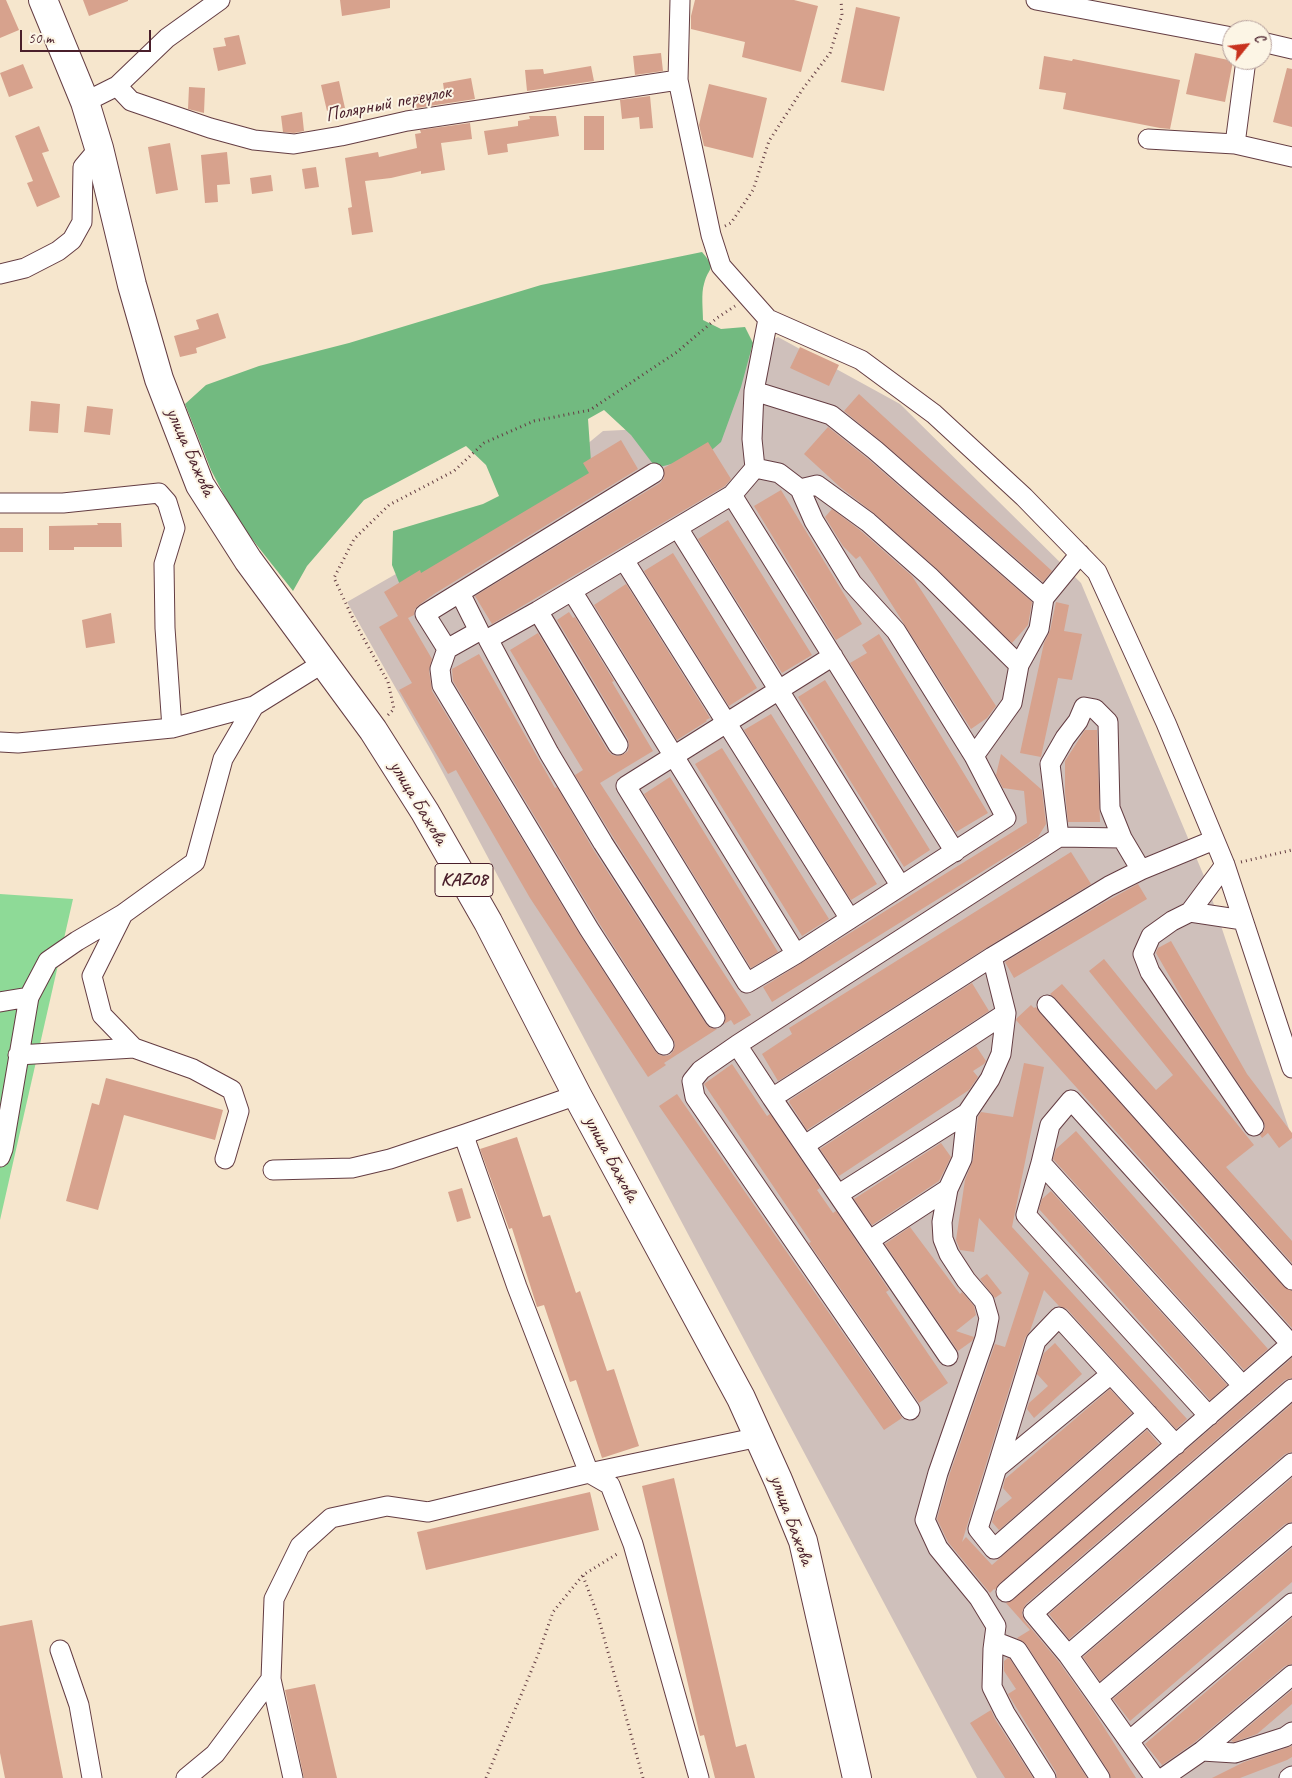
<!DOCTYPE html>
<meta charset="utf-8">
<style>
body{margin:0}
#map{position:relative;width:1292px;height:1778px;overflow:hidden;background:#f6e6cd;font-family:Caveat,sans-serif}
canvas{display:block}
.north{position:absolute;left:1222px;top:20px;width:50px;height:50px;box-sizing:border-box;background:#fcf5e5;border:1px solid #b59f9b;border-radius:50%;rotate:61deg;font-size:14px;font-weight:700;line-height:20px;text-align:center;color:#4a1f2b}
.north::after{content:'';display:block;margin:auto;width:18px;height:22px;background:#c8321e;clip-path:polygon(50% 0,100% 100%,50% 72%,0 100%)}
.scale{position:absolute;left:20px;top:30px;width:131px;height:22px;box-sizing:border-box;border:2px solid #4a1f2b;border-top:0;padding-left:6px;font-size:15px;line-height:18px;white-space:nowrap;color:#4a1f2b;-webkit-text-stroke:4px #fcf5e5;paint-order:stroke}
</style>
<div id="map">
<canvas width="1292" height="1778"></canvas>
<div class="north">С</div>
<div class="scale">50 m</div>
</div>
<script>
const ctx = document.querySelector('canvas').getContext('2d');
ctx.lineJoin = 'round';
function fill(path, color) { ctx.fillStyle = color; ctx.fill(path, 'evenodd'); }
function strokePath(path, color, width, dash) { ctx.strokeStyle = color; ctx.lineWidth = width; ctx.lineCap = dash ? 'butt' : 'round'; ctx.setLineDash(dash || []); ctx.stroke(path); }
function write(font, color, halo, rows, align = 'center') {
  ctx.font = font + ' Caveat,sans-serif'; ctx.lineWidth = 4; ctx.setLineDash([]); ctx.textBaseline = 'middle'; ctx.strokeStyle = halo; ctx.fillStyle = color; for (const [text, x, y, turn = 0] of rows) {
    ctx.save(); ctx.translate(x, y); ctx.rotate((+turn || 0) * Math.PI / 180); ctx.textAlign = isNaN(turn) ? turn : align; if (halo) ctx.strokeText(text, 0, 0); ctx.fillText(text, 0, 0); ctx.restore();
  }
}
const industrial = new Path2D(`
 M778 337 900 404 1081 583 1206 881 1292 1138V1778H977L433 754 347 602 506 511 603 431 683 427 750 351Z`);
const green = new Path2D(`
 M0 894 73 899 0 1220Z`);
const forest = new Path2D(`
 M702 252C718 271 708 266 704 284 701 293 703 310 703 320L721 329 745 327 753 343 741 387 721 442 706 455 656 468 631 435 604 410 588 419 592 476 441 564 400 585 392 565 393 531 483 504 499 496 486 465 466 446 364 500 307 566 293 591 237 520 211 470 185 404 206 385 259 366 349 343 541 285Z`);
const building = new Path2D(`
 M0 0H6L19 30 0 38Z
 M83 0H128V1L89 16Z
 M340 0H390V8L342 16Z
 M695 0H794L818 6 801 72 742 57 745 42 691 29V16Z
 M856 7 900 17 884 91 841 82Z
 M239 35 246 64 218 71 213 48 226 46 224 38Z
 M661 53 663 71 635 75 633 56Z
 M1195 53 1233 61 1225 102 1186 94Z
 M1044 56 1072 61 1073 59 1180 80 1170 129 1160 128 1063 109 1066 93 1039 89Z
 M23 64 33 88 9 97 0 73Z
 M591 66 594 81 527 91 525 70 543 69 544 74Z
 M1287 68 1292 69V127L1273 122Z
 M471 78 475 99 417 108 414 95 444 90 443 83Z
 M339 81 345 108 327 111 321 85Z
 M709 84 767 98 753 158 704 146 699 125Z
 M189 87 205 88 204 113 188 109Z
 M650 96 653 128 640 129 639 117 622 119 620 100Z
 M302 112 304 131 294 133 283 132 281 116Z
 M529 116H556L559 136 507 144 508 152 488 155 484 131 518 126V121L530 119Z
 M584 116H604V150H584Z
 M470 123 472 139 441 143 445 170 421 174V171L391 178 365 181 373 232 352 235 348 208 352 207 345 158 378 152 379 157 417 148 415 134 421 133 420 130Z
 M39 126 49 151 42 153 60 197 37 207 27 183 33 181 15 136Z
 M170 143 178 190 156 194 148 147Z
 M227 152 230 184 217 185 218 202 205 203 201 155Z
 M316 167 319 187 305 189 302 169Z
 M271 175 273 191 252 194 250 178Z
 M218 313 226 338 196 348 197 353 180 357 174 336 199 329 196 320Z
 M800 347 839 365 829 386 790 368Z
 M859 394 1052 571 1043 582 882 442 844 411Z
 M31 401 60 404 58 433 29 431Z
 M87 406 113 409 110 435 84 432Z
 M828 427 868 459 1032 602 1028 625 1012 643 936 568 875 514 840 487 804 454Z
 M621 440 638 469 434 594 419 605 415 609 414 615 408 618 432 659 429 670 432 691 580 935 655 1051 659 1055 664 1056 670 1055 674 1050 675 1044 673 1039 599 923 453 681 452 669 479 654 555 788 557 787 593 849 706 1024 710 1028 717 1029 664 1063 666 1065 648 1077 530 898 456 770 448 774 399 690 412 683 379 627 398 616 384 592 420 570 421 573 589 473 583 463Z
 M708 442 731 479 725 486 492 624 475 596 660 483 664 478V468Z
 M781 490 862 624 836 640 754 506Z
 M832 509 861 531 912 576 996 706 987 718 971 729 873 575 860 556 856 559 843 546 825 517Z
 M728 520 812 655 782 673 698 539Z
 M97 523H121L122 547H74V550H49V526L98 525Z
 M0 528H23V552H0Z
 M673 553 757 688 729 706 644 571Z
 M626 584 710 718 706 720 707 721 677 740 594 605Z
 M1056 602 1069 605 1064 631 1082 634 1072 680 1058 678 1041 757 1020 753 1044 643 1050 631Z
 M569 612 573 618 575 617 614 681 612 682 653 751 600 783 751 1015 734 1025 731 1020 724 1024 726 1018 724 1012 613 837 575 775 583 770 510 650 538 633 608 751 612 755 618 756 624 754 628 751 629 745 628 739 557 620Z
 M111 613 115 643 86 648 82 620Z
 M879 634 988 813 956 832 850 663 867 653 862 645Z
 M825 680 930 850 904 867 798 697Z
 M771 714 877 884 851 900 744 730Z
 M1085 730H1097L1100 822H1068L1065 792V761Z
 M722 748 829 919 802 936 695 764Z
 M1001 754 1042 790 1046 824 1038 837 772 1002 763 987 1027 823 1024 791 1003 788 996 775Z
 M670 777 778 952 751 968 644 794Z
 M1071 852 1091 884 986 948 778 1081 762 1054 792 1034 789 1028Z
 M1138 884 1147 899 1014 978 1005 962 1103 903Z
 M1171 941 1247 1074 1292 1133V1138L1279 1148 1268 1133 1262 1138 1260 1135 1264 1131 1265 1126 1263 1120 1186 1005 1156 953 1158 948Z
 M1104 959 1254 1145 1226 1167 1292 1241V1263L1055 998 1050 994 1062 984 1156 1090 1173 1075 1089 971Z
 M972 983 989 1011 807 1130 789 1102 790 1100Z
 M1031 1005 1034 1008 1036 1007 1039 1012 1284 1287 1292 1291V1328L1016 1020 1017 1018Z
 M976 1046 986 1061 984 1064 973 1071 978 1077 969 1090 839 1176 820 1149Z
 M1024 1063 1044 1067 1012 1227 1187 1419 1176 1429 1067 1309 1059 1306 1044 1290 1030 1331 1025 1338 962 1542 966 1537 992 1565 1147 1430 1159 1444 999 1584 995 1590 994 1589 990 1593 948 1542 937 1519 949 1476 995 1344 1005 1347 1029 1273 979 1218 974 1252 960 1250 956 1240 965 1180 973 1160 978 1117 981 1112 1013 1117Z
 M732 1064 767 1116 770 1114 820 1188 817 1190 833 1213 836 1211 889 1290 886 1292 948 1383 919 1403 809 1243 811 1242 704 1084Z
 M106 1078 223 1110 215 1140 124 1115 98 1210 66 1201 92 1103 99 1105Z
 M677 1094 902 1418 884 1430 659 1106Z
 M1076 1131 1268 1349 1244 1370 1053 1159 1056 1149Z
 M517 1137 543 1217 550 1215 576 1293 580 1291 607 1371 614 1369 639 1446 602 1458 576 1380 570 1382 544 1305 537 1307 512 1228 509 1229 480 1149Z
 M941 1143 951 1157 939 1181 872 1225 854 1199Z
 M462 1188 471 1218 457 1222 448 1192Z
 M1051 1191 1227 1385 1210 1400 1039 1209 1042 1199Z
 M910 1227 960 1294 962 1292 974 1306 976 1315 956 1331 974 1337 972 1341 958 1351 885 1244Z
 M987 1274 1002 1293 995 1298 980 1279Z
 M1055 1343 1082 1374 1034 1418 1027 1409 1029 1403 1048 1386 1037 1374 1044 1353Z
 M1292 1358V1378L1285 1380 1026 1604 1023 1609 1022 1614 1024 1620 1059 1662 1093 1710 1136 1778H1111L1109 1772 1026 1644 1017 1638 1030 1630 1006 1603 1013 1600Z
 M1110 1389 1132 1413 999 1530 992 1522 995 1512 1012 1498 1003 1488 1005 1479Z
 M1292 1404V1452L1285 1454 1069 1639 1049 1614Z
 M674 1478 736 1747 746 1744 755 1778H715L704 1735 700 1736 642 1486Z
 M1292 1478V1522L1285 1524 1100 1681 1083 1657Z
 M590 1492 599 1530 426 1570 417 1532Z
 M1292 1548V1582L1130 1721 1113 1699Z
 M1292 1618V1664L1285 1666 1195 1742 1162 1765 1145 1744Z
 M32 1620 63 1778H5L0 1753V1626Z
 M1008 1658 1010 1659 1087 1778H1057L1056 1772 1008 1694 1016 1689 1004 1671V1661Z
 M315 1684 337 1778H304L285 1690Z
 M1292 1690V1704L1257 1734 1234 1742 1231 1741Z
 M991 1710 995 1719 1033 1778H1005L970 1723Z
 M1292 1746V1757L1287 1760 1240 1778H1212L1244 1762Z`);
const path = new Path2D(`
 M725 226 731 223 753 190 769 141 802 90 830 53 842 15 841 0
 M388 715 394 709 388 682 355 623 334 578 354 539 389 505 454 471 484 443 534 421 590 410 677 352 717 318 735 306
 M1241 862 1292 850
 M583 1576 598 1616 643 1778
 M486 1778 538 1655 553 1612 583 1575 617 1554`);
const minor = new Path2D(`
 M680 0 678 80 711 235 721 266 768 319 861 360 934 414 1024 497 1097 572 1166 723 1225 865 1292 1068
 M1036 0 1232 37
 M1262 42 1292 49
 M1246 60 1235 144 1292 157
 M117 86 131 101 210 128 254 140 294 144 341 136 407 121 678 80
 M85 102 117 86 167 38 220 0
 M1148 139 1235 144
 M0 274 25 268 58 251 72 240 82 222 83 167 99 148
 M754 391 831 415 875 450 1044 598 1039 629 1019 665 1012 703 974 756
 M755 468 779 473 800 489 814 521 852 583 896 631 974 756 1006 818 796 954 747 983 626 786 833 656
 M654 473 425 614 447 649 440 669 442 685 589 929 664 1045
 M800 489 817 485 868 522 929 576 1019 665
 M732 495 955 852
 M0 503H63L159 493 167 502 175 528 164 564 165 628 172 728
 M678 528 900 885
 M624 560 850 919
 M572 591 796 954
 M1044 598 1080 554
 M538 611 618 745
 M447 649 479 631 460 593
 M0 742 18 743 172 728 254 706
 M1059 837 1122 838
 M1190 912 1225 865
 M123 914 92 976 102 1015 134 1048
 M1243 920 1190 912 1172 921 1151 936 1143 954 1150 972 1254 1126
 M992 957 1006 1013 1001 1054 990 1079 967 1113 962 1159 948 1189 942 1222 943 1239 949 1254 966 1280 984 1301 989 1318 985 1338 938 1473 925 1520 938 1548 979 1598 996 1626 993 1649 992 1687 1005 1713 1046 1778
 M0 1002 29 997 48 961 77 941 123 914 195 862 223 759 254 706 323 663
 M1047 1005 1292 1280
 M715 1018 603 843 549 753 488 639 538 611 732 495 755 468 752 439 754 391 768 319
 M737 1045 1059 837 1050 764 1065 738 1078 721 1084 707 1095 709 1108 722 1110 808 1122 838 1141 870
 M18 1055 134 1048 193 1069 232 1090 239 1111 225 1159
 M577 1095 468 1133 466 1142 517 1287 589 1473 610 1485 633 1544 699 1778
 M772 1098 948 1356
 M805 1145 1006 1013
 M0 1157 3 1149 29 997
 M1041 1163 1243 1386
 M273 1170 352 1168 390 1159 468 1133
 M839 1194 967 1113
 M870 1240 948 1189
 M910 1410 695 1097 692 1081 701 1070 737 1045 772 1098 992 957 1109 886 1141 870 1214 840
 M1148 1414 994 1549 978 1529 1036 1341 1059 1317 1176 1445
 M1209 1416 1026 1215 1041 1163 1050 1125 1071 1100 1291 1344
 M997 1468 1111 1374
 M1006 1592 1292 1343
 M994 1641 1017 1650 1100 1778
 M60 1650 79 1705 92 1778
 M1068 1655 1292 1463
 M1098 1697 1292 1533
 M1129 1741 1292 1603
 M1202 1751 1235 1753 1285 1737 1292 1732
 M186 1778 215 1754 271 1679
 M293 1778 271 1679 274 1599 300 1546 331 1518 387 1506 428 1512 589 1473 759 1437
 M1155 1778 1068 1655 1033 1613 1292 1389
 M1163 1778 1202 1751 1292 1675
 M1289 1778 1292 1776`);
const highway = new Path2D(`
 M43 0 85 102 99 148 132 285 159 379 200 485 248 560 373 730 425 812 488 922 577 1095 741 1398 778 1480 803 1541 857 1778`);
const shields = [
 [464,880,58]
];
const shieldNames = [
 ["KAZ08",464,880]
];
const streetNames = [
 ["Полярный переулок",388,104,-11],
 ["улица Бажова",190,452,66],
 ["улица Бажова",418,803,59],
 ["улица Бажова",611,1159,62],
 ["улица Бажова",791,1520,70]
];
fill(industrial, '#cfc0bb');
fill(green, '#8eda97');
fill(forest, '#72ba80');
fill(building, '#d7a28d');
strokePath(minor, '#643d43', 21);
strokePath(highway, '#643d43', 30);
strokePath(path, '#643d43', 3, [1, 4]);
strokePath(minor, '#fff', 19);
strokePath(highway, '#fff', 28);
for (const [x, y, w] of shields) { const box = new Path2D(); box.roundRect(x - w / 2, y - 16.5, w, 33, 4); ctx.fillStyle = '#fcf5e5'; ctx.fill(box); strokePath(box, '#4a1f2b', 1); }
write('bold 19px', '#4a1f2b', null, shieldNames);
write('20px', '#4a1f2b', '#fcf5e5', streetNames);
</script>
